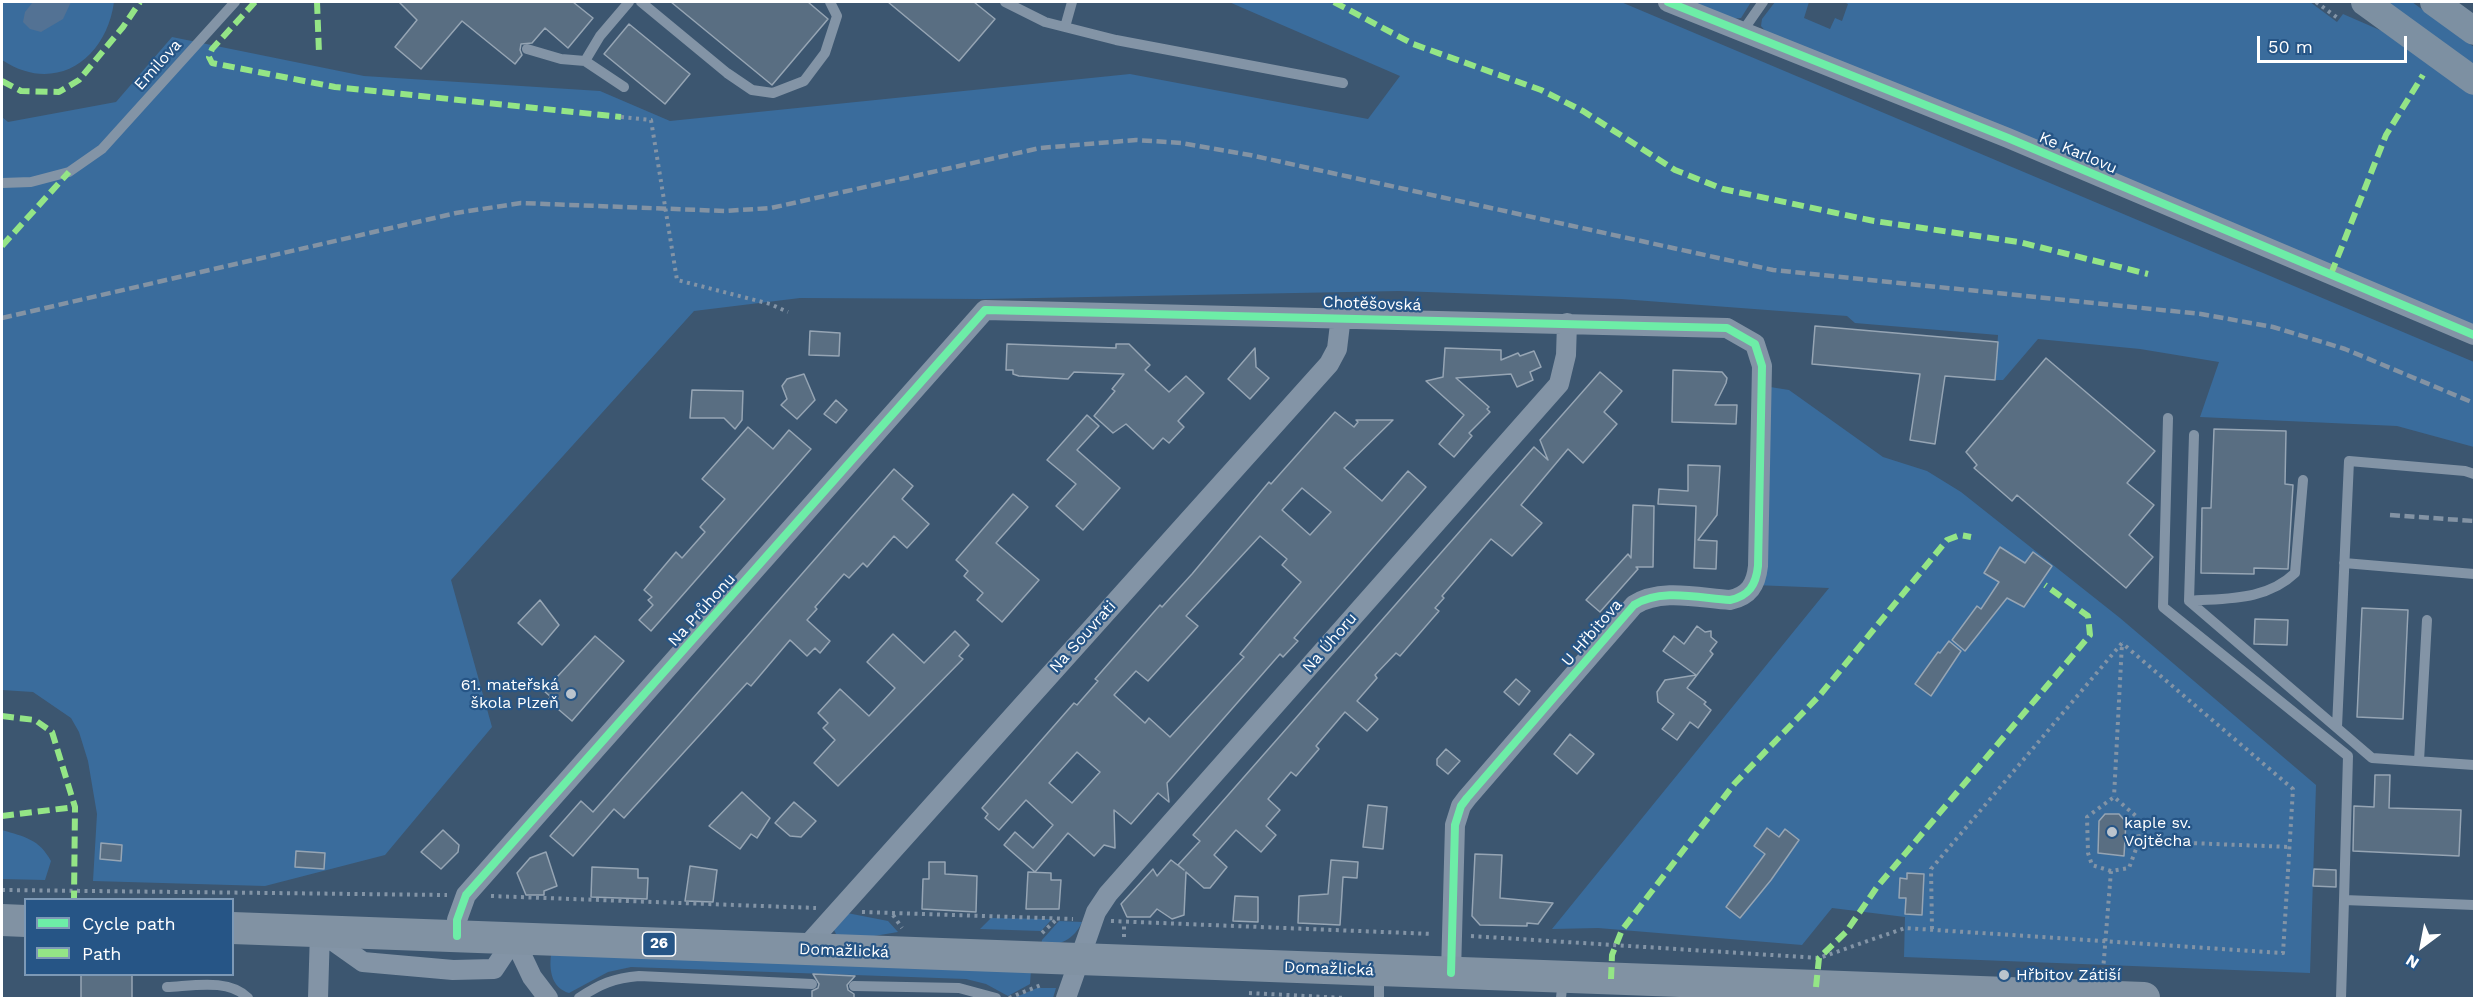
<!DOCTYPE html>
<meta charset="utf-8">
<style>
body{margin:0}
#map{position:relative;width:2476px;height:1000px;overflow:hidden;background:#3c5670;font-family:"Work Sans",sans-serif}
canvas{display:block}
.frame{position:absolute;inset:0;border:3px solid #fff;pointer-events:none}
.legend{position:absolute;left:24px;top:898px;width:210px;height:78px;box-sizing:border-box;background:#265586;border:2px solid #7d99b6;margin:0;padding:8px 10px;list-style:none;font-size:18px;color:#fff}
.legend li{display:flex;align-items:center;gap:12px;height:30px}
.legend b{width:30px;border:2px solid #7d99b6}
.north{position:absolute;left:2392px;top:916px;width:60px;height:60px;-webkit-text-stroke:4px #265586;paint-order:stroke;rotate:212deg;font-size:16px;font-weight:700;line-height:24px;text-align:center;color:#fff}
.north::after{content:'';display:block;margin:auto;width:21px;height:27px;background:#fff;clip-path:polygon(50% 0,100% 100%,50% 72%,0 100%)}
.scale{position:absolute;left:2257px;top:36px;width:150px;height:27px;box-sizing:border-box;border:3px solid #fff;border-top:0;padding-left:8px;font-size:18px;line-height:21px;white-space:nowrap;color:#fff;-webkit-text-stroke:4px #265586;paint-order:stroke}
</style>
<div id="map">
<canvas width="2476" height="1000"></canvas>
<div class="frame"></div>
<ul class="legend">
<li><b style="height:8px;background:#6deda7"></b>Cycle path</li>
<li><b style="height:8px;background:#94e586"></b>Path</li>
</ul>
<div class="north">N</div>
<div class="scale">50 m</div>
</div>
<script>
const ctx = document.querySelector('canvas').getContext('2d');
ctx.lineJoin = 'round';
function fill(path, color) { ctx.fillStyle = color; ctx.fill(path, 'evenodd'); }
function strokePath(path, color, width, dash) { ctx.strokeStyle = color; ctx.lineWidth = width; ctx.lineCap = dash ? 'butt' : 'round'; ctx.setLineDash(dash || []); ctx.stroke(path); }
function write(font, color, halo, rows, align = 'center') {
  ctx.font = font + ' "Work Sans",sans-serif'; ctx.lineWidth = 4.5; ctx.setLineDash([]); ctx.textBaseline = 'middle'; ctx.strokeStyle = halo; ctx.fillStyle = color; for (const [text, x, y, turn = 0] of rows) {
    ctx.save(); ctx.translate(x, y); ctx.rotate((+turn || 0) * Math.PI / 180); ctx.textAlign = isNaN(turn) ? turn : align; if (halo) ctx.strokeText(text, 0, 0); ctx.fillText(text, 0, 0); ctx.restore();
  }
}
const green = new Path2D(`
 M2 2H114C106 60 55 95 2 60Z
 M1229 2H1621L2474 362V447L2397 426 2200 417 2219 362 2140 349 2038 339 2003 380H1995L1998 335 1855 323 1847 316 1621 299 1399 291 985 299 800 298 694 311 451 580 492 727 385 855 265 886 93 881 97 814 88 761 79 732 71 718 33 692 2 690V117L8 122 116 102 172 37 364 76 600 91 670 121 1130 74 1368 119 1400 76Z
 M1690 2H1751L1741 18 1732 19Z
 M1775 2H1809L1804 18 1830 29 1835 18 1842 21 1848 4 1844 2H2310L2337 22 2343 14 2382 31 2474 95V326L1768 34 1761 26 1762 19Z
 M2385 2H2412L2474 47V66Z
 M1764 386 1789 390 1883 457 1927 471 1961 492 2120 618 2316 785 2310 973 1904 957 1905 917 1832 908 1802 945 1598 928 1552 929 1829 588 1754 585Z
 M2 830C25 837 39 839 51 861L45 880 2 879Z
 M842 912 888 921 898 932 850 940 837 936 833 928Z
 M991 918 1052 919 1041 931 980 929Z
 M1059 921 1082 922C1074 940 1060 945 1041 946L1042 940Z
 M551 955 1031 970 1030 984 1008 996 986 984 966 979 631 967 608 972 569 993C552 988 549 971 551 955Z
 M1037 988H1056L1053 998H1014Z`);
const water = new Path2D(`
 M33 2H71L63 19 41 32 30 29 23 22 25 12Z`);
const building = new Path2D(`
 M399 2H573L593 18 568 48 545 28 532 43 521 44 520 50 522 55 515 64 462 21 421 69 395 47 417 20Z
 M671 2H808L828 19 772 85Z
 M888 2H974L995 19 959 61Z
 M629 24 690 74 665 104 604 54Z
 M1815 326 1998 342 1995 380 1945 376 1935 444 1910 440 1920 374 1812 364Z
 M810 331 840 333 839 356 809 355Z
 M1007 344 1116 348V344H1129L1150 365 1145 370 1169 392 1186 376 1204 393 1178 421 1184 427 1169 443 1163 438 1153 449 1126 424 1113 433 1094 416 1115 391 1112 389 1124 374 1074 372 1068 379 1019 376 1013 374V370H1006Z
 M1255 348 1256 367 1269 378 1250 399 1228 379Z
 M1445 348 1501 350V360L1518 353 1520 356 1534 351 1541 367 1530 372 1533 380 1517 387 1511 374 1456 378 1489 407 1487 409 1490 412 1469 433 1472 436 1454 457 1439 444 1464 415 1426 381 1443 377Z
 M2046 358 2155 451 2127 483 2154 505 2129 535 2153 557 2126 588 2017 495 2012 501 1974 468 1977 465 1966 452Z
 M1673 370 1722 372 1727 378 1726 383 1715 405H1737L1736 424 1672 422Z
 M1600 372 1622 391 1604 412 1617 424 1583 463 1568 449 1521 505 1542 523 1512 556 1491 539 1442 596 1444 598 1435 608 1439 611 1400 656 1396 653 1375 675 1377 678 1357 701 1378 719 1367 731 1345 712 1316 746 1319 749 1296 776 1291 772 1268 799 1280 810 1266 826 1276 835 1261 852 1236 830 1214 855 1227 867 1210 888H1204L1186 872 1184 915 1172 919 1157 909 1150 917H1127L1121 904 1153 869 1157 876 1171 860 1184 870 1178 865 1200 841 1193 835 1534 447 1548 460 1540 440Z
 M804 374 815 400 797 419 781 405 787 399 782 386 787 379Z
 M692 390 743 391 742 420 735 429 724 418H690Z
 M836 400 847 410 836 423 824 414Z
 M1335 412 1354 427 1358 422 1356 420H1393L1344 468 1382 501 1408 471 1426 487 1294 638 1298 641 1283 657 1280 654 1167 783 1169 802 1158 793 1131 824 1114 810 1115 848 1104 845 1094 856 1068 833 1035 872 1004 845 1015 832 1033 848 1053 825 1026 800 999 830 985 818 988 814 982 808 1074 703 1077 705 1098 681 1095 679 1160 605 1162 607 1192 574 1269 482 1271 484ZM1302 488 1331 512 1310 535 1282 510ZM1260 536 1287 559 1282 565 1301 582 1240 654 1244 657 1170 737 1149 718 1145 723 1114 695 1136 671 1148 681 1198 626 1186 616ZM1077 752 1100 772 1072 803 1049 783Z
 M1087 415 1099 426 1077 450 1120 488 1083 530 1056 506 1076 484 1047 460Z
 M748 427 773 449 789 430 811 449 651 631 639 620 653 605 648 600 652 597 644 590 676 552 682 558 705 532 700 527 725 499 702 479Z
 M2214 429 2286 431 2285 484 2293 485 2288 569 2254 568V574L2201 573 2202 508H2211Z
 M1688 465 1720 466 1717 515 1698 540 1717 541 1716 569 1694 568 1696 506 1658 504 1659 489 1688 491Z
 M894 469 913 486 902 499 929 524 907 548 894 536 867 567 863 563 849 578 844 574 815 607 817 609 807 620 830 641 820 653 815 648 807 656 790 640 751 686 747 683 624 818 614 809 573 856 550 836 581 801 593 812Z
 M1013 494 1028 507 996 543 1039 580 1002 622 977 600 983 593 964 576 968 571 956 560Z
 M1633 505 1654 506 1653 567H1636L1638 569 1600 612 1586 600 1628 554 1631 558Z
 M2000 547 2025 563 2033 552 2052 566 2024 607 2007 598 1965 651 1952 640 1977 606 1981 609 1999 582 1984 573Z
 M540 600 559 625 542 645 518 623Z
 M2362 608 2408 610 2403 719 2357 717Z
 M2255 619 2288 620 2287 645 2254 644Z
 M1697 626 1705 632 1711 631V637L1717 642 1710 651 1713 654 1687 688 1706 702 1704 704 1711 710 1698 728 1690 722 1677 740 1662 729 1674 714 1658 702 1657 692 1665 680 1696 675 1663 651 1674 636 1684 644Z
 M955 631 969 645 959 656 963 659 838 786 814 763 835 740 823 728 828 723 818 713 840 689 869 716 895 688 867 662 893 634 924 663Z
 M595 636 624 661 572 721 551 703 548 700 551 697 544 691Z
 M1949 641 1961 651 1931 696 1915 684 1938 652 1940 653Z
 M1516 679 1530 691 1519 705 1504 692Z
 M1570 734 1594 754 1577 774 1554 754Z
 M1446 749 1460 761 1448 774 1437 765V759Z
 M2375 775H2390L2389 808 2461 810 2459 856 2353 851 2354 806 2374 807Z
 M742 792 770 818 757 838 751 834 740 849 709 826Z
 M794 802 816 821 801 837 790 836 775 823Z
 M1368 805 1387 807 1383 849 1363 847Z
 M2105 814H2119L2126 822 2124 856 2098 853 2099 821Z
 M1767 828 1779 837 1785 829 1799 840 1771 880 1740 918 1726 907 1765 854 1754 846Z
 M443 830 459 845 458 852 441 869 421 852Z
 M101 843 122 845 121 861 100 859Z
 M296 851 325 853 324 869 295 867Z
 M546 852 557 886 544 891V895H526L517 873 530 858Z
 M1475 854 1502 855 1500 898 1553 903 1538 924 1527 923V926L1480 925 1472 916Z
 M1331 860 1358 862 1357 878 1343 877 1340 925 1298 923 1299 896 1328 894Z
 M929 862H945V874L977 876 976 912 922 909 923 879H929Z
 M690 866 717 870 713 902 685 901Z
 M592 867 638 869V878H648L647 899 591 897Z
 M2314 869 2336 870V887L2313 886Z
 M1028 872 1051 873V880H1061L1059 909H1026Z
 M1907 873 1924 874 1922 915 1905 914 1906 898H1899L1900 878 1907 879Z
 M1235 896 1258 897V922L1233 921Z
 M813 974 855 976 847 985 848 990 854 994V999H812V991L818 988 819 984Z
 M81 975H132V999H81Z`);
const path = new Path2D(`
 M2316 2 2339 19
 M621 117 651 120 677 280 770 304 788 312
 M2111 871 2092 865 2088 853 2087 817 2114 797 2137 817 2139 841
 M2 890 447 895
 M491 896 816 908
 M862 912 1073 919
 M893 915 902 928
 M1111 921 1433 934
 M1932 929 1931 869 2122 643 2114 797
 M1042 933 1058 918
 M1471 936 1819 958 1905 928 2283 953 2293 789 2122 643
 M1124 937V922
 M2103 971 2111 871 2129 868 2139 841 2290 847
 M1249 993 1345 998
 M1009 998 1041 985`);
const lane = new Path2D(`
 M641 2 727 73 752 90 773 93 804 81 825 53 837 16 830 2
 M1005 2 1045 22 1116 40 1343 83
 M1065 27 1072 2
 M1742 32 1763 2
 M527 49 561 59 585 61 624 87
 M585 61 600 36 629 2
 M2 183 31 182 69 172 102 149 235 2
 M2168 418 2163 607 2348 756 2344 900
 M2194 435 2189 601 2372 758 2474 765
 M2344 563 2474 574
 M2189 601C2226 598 2266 601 2295 573L2303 480
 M2337 727 2349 461 2465 471 2474 474
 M2419 761 2427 620
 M854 986 959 988 996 998
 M167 987C192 986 229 978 248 998
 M579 998C600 984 614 978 639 976L812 984
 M1379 998V974
 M1561 998 1563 978
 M2341 998 2344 900 2474 905`);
const street = new Path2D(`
 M1668 2 2008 138 2474 335
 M322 933 363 962 453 970 494 969 514 939 532 977 548 998
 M457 936V920L466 895 985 310 1727 328 1755 344 1762 366 1758 566C1756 585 1749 596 1730 600 1699 598 1661 588 1634 605L1467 798 1461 806 1455 825 1451 973
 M804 949 1329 364 1337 349 1341 316
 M318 998 320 931
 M1066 998 1096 912 1108 894 1559 384 1566 355 1567 323`);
const secondary = new Path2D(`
 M2365 2 2474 81
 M2434 2 2474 31`);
const primary = new Path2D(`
 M2 920 26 921
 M232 928 2144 998`);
const rail = new Path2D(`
 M2 318 456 213 521 203 725 211 771 208 1040 148 1136 140 1181 143 1250 155 1773 270 2201 314 2273 327 2345 349 2474 403
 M2390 515 2474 521`);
const quiet = new Path2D(`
 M255 2 212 49 209 57 212 63 335 87 621 117
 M317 2 319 53
 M1334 2 1413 44 1541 90 1583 111 1675 170 1723 189 1874 221 2019 242 2148 274
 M2 81 21 91 59 92 79 80 123 27 140 2
 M2 246 69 172
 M2331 274 2386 135 2423 75
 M2 716 35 720 52 732 75 807 74 900
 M2 816 75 807
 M1611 979 1612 955 1622 930 1735 783 1820 695 1947 540 1960 535 1971 537
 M1816 987 1819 958 1846 932 1877 887 2090 635 2088 616 2045 585`);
const cycleway = new Path2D(`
 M1668 2 2008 138 2474 335
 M457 936V920L466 895 985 310 1727 328 1755 344 1762 366 1758 566C1756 585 1749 596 1730 600 1699 598 1661 588 1634 605L1467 798 1461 806 1455 825 1451 973`);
const markers = [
 [571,694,6,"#bbc4cd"],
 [2112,832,6,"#bbc4cd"],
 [2004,975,6,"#bbc4cd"]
];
const shields = [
 [659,944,33]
];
const shieldNames = [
 ["26",659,944]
];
const streetNames = [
 ["Emilova",158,65,-48],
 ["Ke Karlovu",2078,153,23],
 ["Chotěšovská",1372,304,2],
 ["Na Průhonu",702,610,-48],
 ["U Hřbitova",1592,633,-49],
 ["Na Souvrati",1083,637,-48],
 ["Na Úhoru",1330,643,-49],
 ["Domažlická",844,951,2],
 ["Domažlická",1329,969,2]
];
const poiNames = [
 ["61. mateřská",559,685,"right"],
 ["škola Plzeň",559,703,"right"],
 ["kaple sv.",2124,823],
 ["Vojtěcha",2124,841],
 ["Hřbitov Zátiší",2016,975]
];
fill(green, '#3a6c9c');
fill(water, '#537294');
fill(building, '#596e82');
strokePath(building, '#96a5b4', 1.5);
strokePath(path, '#8394a6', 4, [3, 4.5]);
strokePath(lane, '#8394a6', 10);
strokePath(street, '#8394a6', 20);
strokePath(secondary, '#7d90a2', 28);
strokePath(primary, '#8192a3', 32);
strokePath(rail, '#8393a4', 4.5, [10, 4.5]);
strokePath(quiet, '#94e586', 6, [12, 6]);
strokePath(cycleway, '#6deda7', 8);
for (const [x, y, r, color] of markers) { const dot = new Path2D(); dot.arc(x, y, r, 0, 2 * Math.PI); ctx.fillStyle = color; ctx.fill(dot); strokePath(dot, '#265586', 2); }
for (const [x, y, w] of shields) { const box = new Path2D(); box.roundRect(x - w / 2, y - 12, w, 24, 4.5); ctx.fillStyle = '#265586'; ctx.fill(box); strokePath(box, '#fff', 1.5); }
write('bold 15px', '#fff', null, shieldNames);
write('16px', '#fff', '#265586', streetNames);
write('16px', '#fff', '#265586', poiNames, 'left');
</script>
